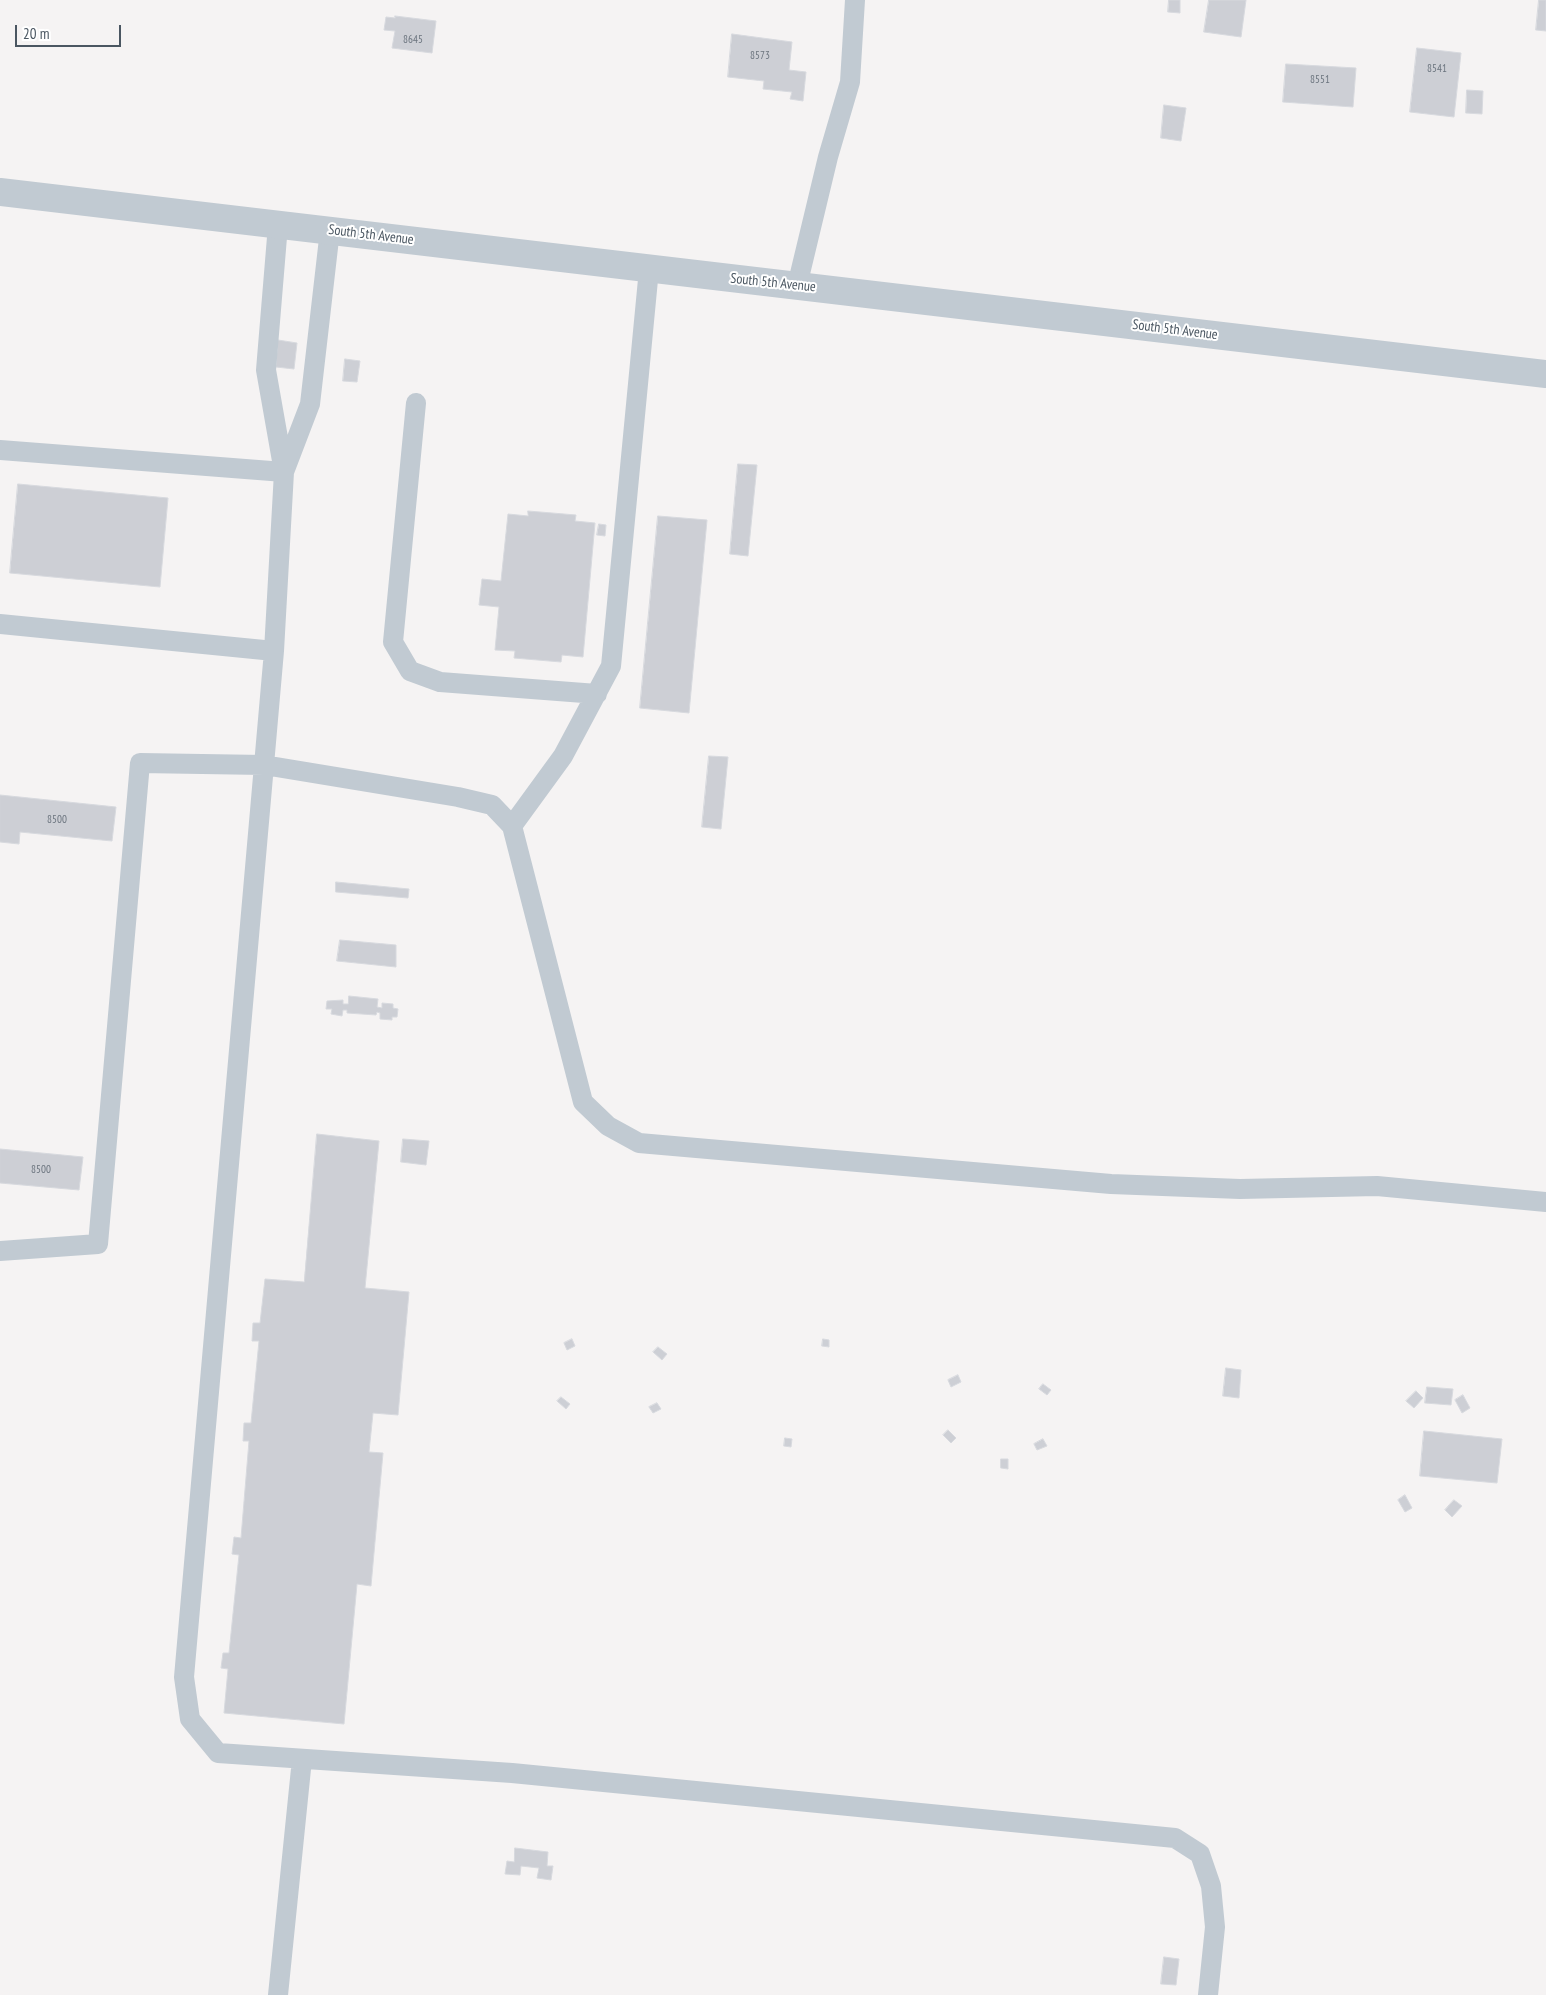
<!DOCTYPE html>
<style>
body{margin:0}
#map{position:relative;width:1546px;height:1995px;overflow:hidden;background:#f5f3f3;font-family:"PT Sans Narrow",sans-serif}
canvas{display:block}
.scale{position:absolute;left:15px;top:25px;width:106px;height:22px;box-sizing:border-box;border:2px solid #4a5661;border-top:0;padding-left:6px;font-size:15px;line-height:18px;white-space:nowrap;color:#4a5661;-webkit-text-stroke:4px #fff;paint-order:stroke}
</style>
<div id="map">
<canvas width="1546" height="1995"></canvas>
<div class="scale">20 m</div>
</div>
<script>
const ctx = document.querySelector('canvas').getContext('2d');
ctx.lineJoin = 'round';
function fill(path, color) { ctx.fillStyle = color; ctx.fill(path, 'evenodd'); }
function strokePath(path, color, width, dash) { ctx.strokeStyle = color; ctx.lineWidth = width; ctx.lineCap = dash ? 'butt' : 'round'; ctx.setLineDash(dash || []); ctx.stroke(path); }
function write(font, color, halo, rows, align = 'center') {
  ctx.font = font + ' "PT Sans Narrow",sans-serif'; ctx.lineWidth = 4; ctx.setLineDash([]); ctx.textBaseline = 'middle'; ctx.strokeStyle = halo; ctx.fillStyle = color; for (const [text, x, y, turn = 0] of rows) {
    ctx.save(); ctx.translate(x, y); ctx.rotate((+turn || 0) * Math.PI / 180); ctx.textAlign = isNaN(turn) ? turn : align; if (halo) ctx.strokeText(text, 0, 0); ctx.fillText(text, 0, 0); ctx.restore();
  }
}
const building = new Path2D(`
 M1169 0H1180V13L1168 12Z
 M1209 0H1246L1241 37 1204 32Z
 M1539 0H1546V31L1536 30Z
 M395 16 436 21 432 53 392 48 395 31 384 30 386 17 395 18Z
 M732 34 792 42 789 70 806 72 803 101 790 99 792 92 763 89 764 81 728 77Z
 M1417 48 1461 53 1454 117 1410 112Z
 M1286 64 1356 68 1353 107 1283 102Z
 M1467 90 1483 91 1482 114 1466 113Z
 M1164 105 1186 108 1181 141 1161 138Z
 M278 340 297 343 294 369 276 367Z
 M345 359 360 361 357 382 343 381Z
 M738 464 757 465 748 556 730 554Z
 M18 484 168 498 160 587 10 573Z
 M528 511 576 515 575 521 595 523 583 657 562 655 561 662 514 658 515 651 495 650 499 607 479 605 482 579 501 581 508 514 528 516Z
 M658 516 707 520 689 713 640 708Z
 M599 524 606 525 605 536 597 535Z
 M709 756 728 757 721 829 702 827Z
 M0 795 116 807 112 841 20 832 19 844 0 842Z
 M336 882 409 889 408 898 336 892Z
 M340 940 396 945V967L337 961Z
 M349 996 378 999 377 1007 382 1008V1003L393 1004V1008L398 1009 397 1017H392V1020L380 1019V1013L377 1012 376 1015 347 1013V1010H343L342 1016 331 1014 332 1009H326L327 1001 343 1000V1004H348Z
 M317 1134 379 1141 365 1288 409 1292 398 1415 373 1413 369 1452 383 1453 371 1586 357 1584 344 1724 224 1713 228 1669 221 1668 223 1653H229L239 1555 232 1554 234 1537 241 1538 249 1441H243L244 1423H251L259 1341H252L253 1323H260L265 1279 304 1282Z
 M403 1139 429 1141 426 1165 401 1162Z
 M0 1149 83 1157 79 1190 0 1183Z
 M572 1339 575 1346 567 1350 564 1343Z
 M823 1339 829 1340V1347L822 1346Z
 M658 1347 667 1354 662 1360 653 1352Z
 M1226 1368 1241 1370 1239 1398 1223 1396Z
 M958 1375 961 1382 951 1387 948 1380Z
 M1043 1384 1051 1390 1047 1395 1039 1389Z
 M1427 1387 1453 1389 1451 1405 1425 1403Z
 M1416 1391 1423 1398 1414 1408 1406 1401Z
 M1463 1395 1470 1408 1462 1413 1455 1400Z
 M561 1397 570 1404 566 1409 557 1401Z
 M657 1403 661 1409 653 1413 649 1407Z
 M948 1430 956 1438 951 1443 943 1435Z
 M1424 1431 1502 1439 1497 1483 1420 1476Z
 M785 1438 792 1439 791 1447 784 1446Z
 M1043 1439 1047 1446 1037 1450 1034 1444Z
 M1001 1459H1008V1469L1001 1468Z
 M1405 1495 1412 1508 1405 1512 1398 1500Z
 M1454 1500 1462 1506 1452 1517 1445 1510Z
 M515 1848 548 1852 547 1866H553L551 1880 537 1878 539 1868 521 1866 520 1875 505 1874 507 1861 514 1862Z
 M1164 1957 1179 1959 1176 1985 1161 1984Z`);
const service = new Path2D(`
 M278 225 266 370 284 472
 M797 286 828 157 850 82 855 0
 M416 403 393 642 410 671 440 682 597 694
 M0 450 284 472 274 651 184 1677 190 1719 218 1753 512 1773 1175 1838 1200 1854 1211 1886 1215 1927 1208 1995
 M284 472 310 404 330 230
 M0 624 274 651
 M512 826 583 1102 608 1126 639 1143 1111 1184 1240 1189 1377 1186 1546 1202
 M0 1251 98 1244 140 763 264 765 458 797 492 805 512 826 563 756 611 666 649 269
 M278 1995 302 1759`);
const tertiary = new Path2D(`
 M0 192 1546 374`);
const numberNames = [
 ["8645",413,40],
 ["8573",760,56],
 ["8541",1437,69],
 ["8551",1320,80],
 ["8500",57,820],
 ["8500",41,1170]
];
const streetNames = [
 ["South 5th Avenue",371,235,7],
 ["South 5th Avenue",773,283,6],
 ["South 5th Avenue",1175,330,7]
];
fill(building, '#cdcfd5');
strokePath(building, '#d7d9de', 1);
strokePath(service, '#c1cad2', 20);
strokePath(tertiary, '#c1cad2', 28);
write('11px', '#6b747e', null, numberNames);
write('14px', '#4a5661', '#fff', streetNames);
</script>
